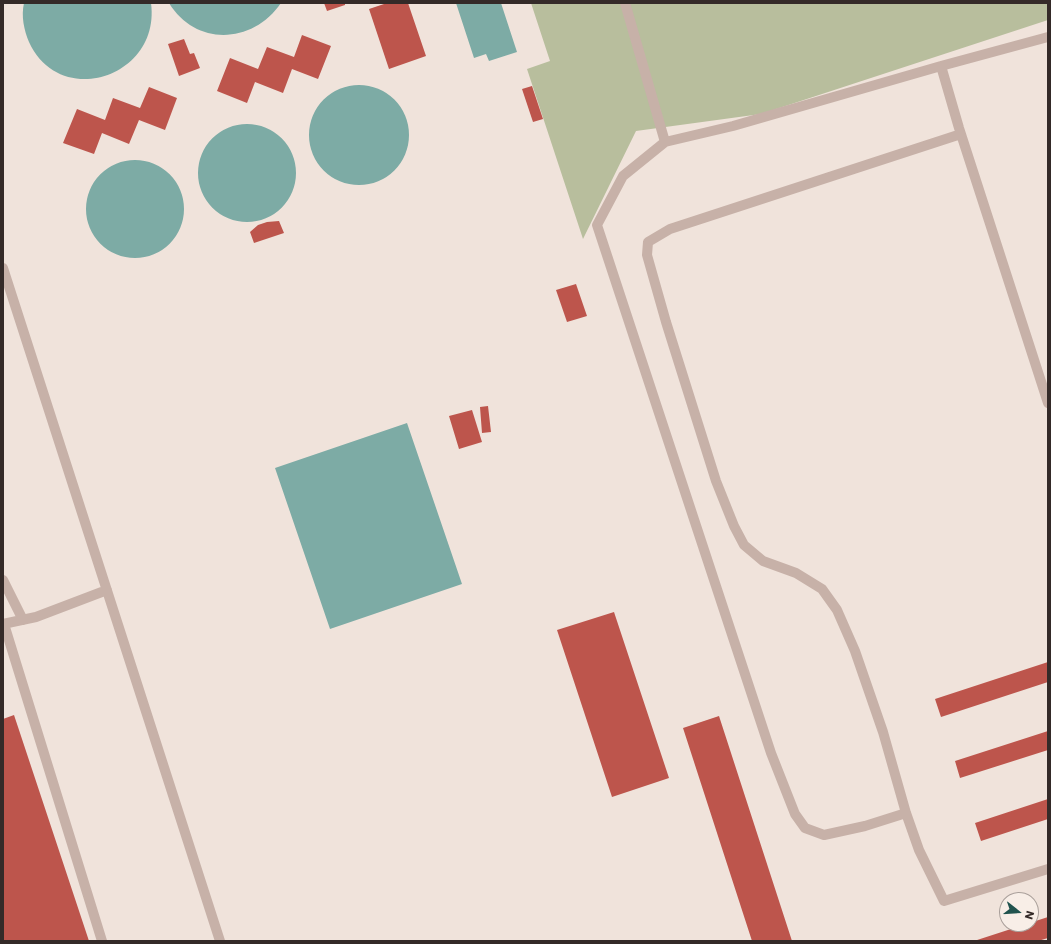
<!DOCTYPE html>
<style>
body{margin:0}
#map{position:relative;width:1051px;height:944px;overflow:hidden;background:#f0e3db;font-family:Poppins,sans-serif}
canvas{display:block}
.frame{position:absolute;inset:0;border:4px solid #342a28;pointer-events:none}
.north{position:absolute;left:999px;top:892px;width:40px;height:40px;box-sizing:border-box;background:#f8eee7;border:1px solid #aaa09b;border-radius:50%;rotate:107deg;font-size:11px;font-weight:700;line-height:16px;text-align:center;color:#342a28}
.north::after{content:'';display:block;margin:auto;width:14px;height:18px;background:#21534e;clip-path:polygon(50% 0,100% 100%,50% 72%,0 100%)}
</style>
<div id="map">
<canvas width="1051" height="944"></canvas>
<div class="frame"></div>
<div class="north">N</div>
</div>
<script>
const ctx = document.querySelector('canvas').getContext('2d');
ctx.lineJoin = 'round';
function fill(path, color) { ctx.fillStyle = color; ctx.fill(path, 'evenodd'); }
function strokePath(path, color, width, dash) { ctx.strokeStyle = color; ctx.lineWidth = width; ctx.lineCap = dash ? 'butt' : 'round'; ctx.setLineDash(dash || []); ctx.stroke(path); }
const green = new Path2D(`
 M531 3H1048V20L761 114 636 131 583 239 527 69 550 61Z`);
const water = new Path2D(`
 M24 3H151C161 77 60 110 29 42 24 30 21 16 24 3Z
 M169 3H281C253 44 196 47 169 3Z
 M456 3H501L517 52 489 61 486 54 474 58Z
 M309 135a50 50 0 1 1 100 0a50 50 0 1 1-100 0Z
 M198 173a49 49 0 1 1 98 0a49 49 0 1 1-98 0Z
 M86 209a49 49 0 1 1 98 0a49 49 0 1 1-98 0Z
 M407 423 462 584 330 629 275 468Z`);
const building = new Path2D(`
 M324 3H345V5L327 11Z
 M387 3H408L426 56 389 69 369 9Z
 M302 35 331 46 318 79 292 69 283 93 255 82 247 103 217 91 230 58 258 69 267 47 294 57Z
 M184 39 190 54 194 53 200 68 179 76 168 44Z
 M532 86 543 119 533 122 522 89Z
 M149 87 177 98 165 130 139 120 129 144 102 133 94 154 63 143 77 109 105 120 113 98 140 108Z
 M279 221 284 233 254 243 250 232 258 225 267 222Z
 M576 284 587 316 567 322 556 290Z
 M488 406 491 432 482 433 480 407Z
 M472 410 482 442 459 449 449 416Z
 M614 612 669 778 612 797 557 630Z
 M1048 662V682L941 717 935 699Z
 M14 715 18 727 89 941H3V719Z
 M719 716 792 941H752L683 728Z
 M1048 731V750L960 778 955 761Z
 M1048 799V819L981 841 975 823Z
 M1048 917V938L1038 941H974Z`);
const lane = new Path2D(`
 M625 3 665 142
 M941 66 959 128 1048 403
 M961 134 670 229 648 242 647 255 666 322 716 481 734 526 744 545 763 561 796 573 822 589 837 610 855 651 883 732 906 813 919 850 944 901 1048 869
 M3 268 220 941
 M3 580 23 620
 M3 624 36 617 107 590
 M4 624 102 941
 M906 813 865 826 824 835 805 828 795 814 771 753 597 225 623 176 665 142 733 126 941 66 1048 37`);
fill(green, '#b8be9d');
fill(water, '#7daba5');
fill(building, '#bd554c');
strokePath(lane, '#c7b1a8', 10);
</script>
